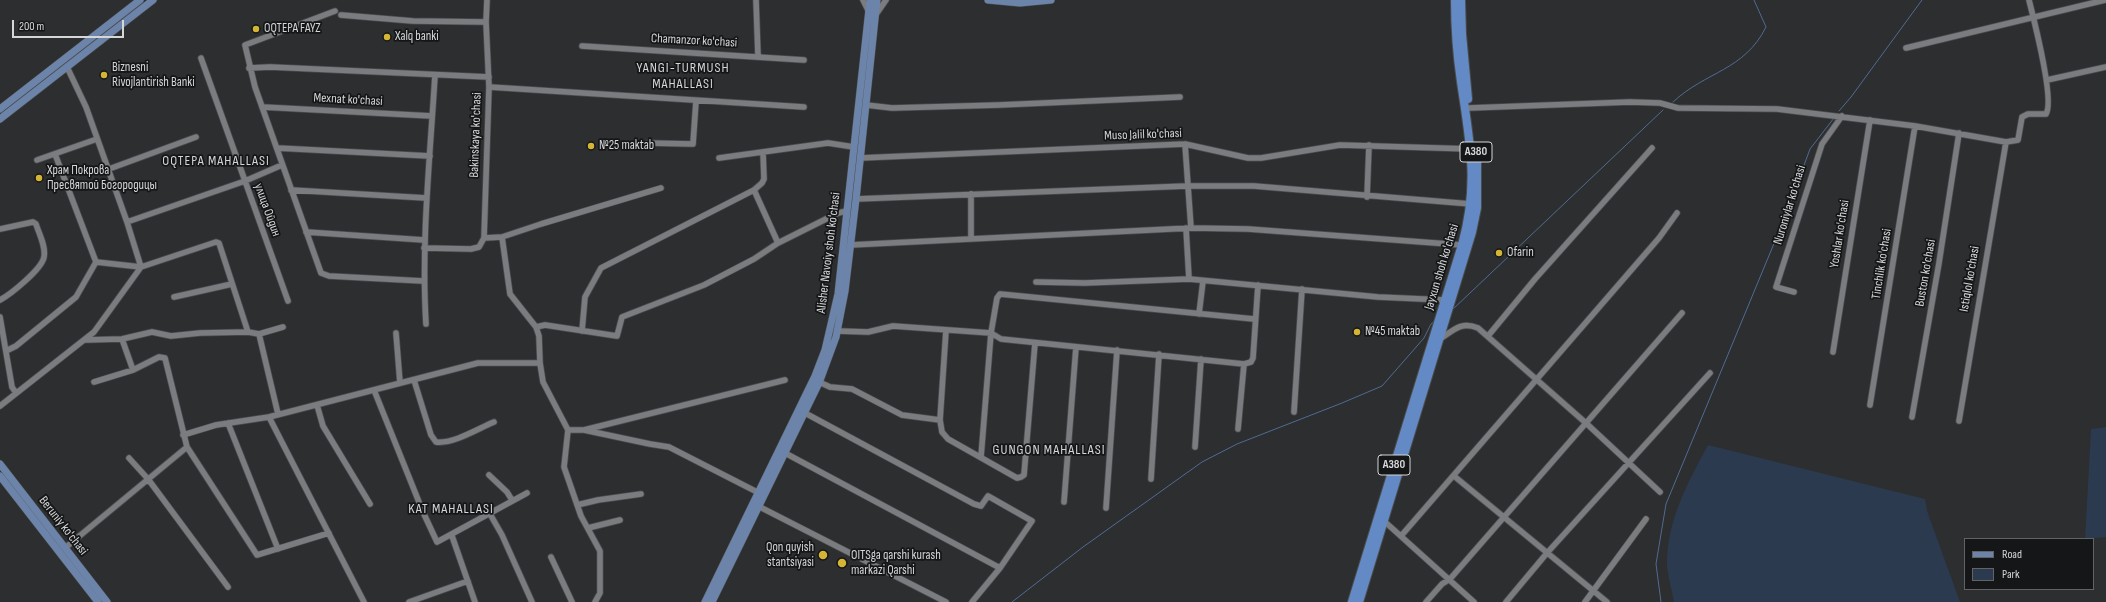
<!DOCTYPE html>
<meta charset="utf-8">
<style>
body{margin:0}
#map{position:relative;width:2106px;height:602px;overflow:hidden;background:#2c2e30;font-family:"Sofia Sans Condensed",sans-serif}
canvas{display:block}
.legend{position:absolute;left:1964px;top:538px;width:130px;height:52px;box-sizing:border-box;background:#151617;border:1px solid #626364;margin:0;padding:5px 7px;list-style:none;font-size:12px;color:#d5d6d7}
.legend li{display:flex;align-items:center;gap:8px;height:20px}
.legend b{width:20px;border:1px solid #626364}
.scale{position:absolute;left:12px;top:20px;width:112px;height:18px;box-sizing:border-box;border:2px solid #d5d6d7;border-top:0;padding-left:5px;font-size:12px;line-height:14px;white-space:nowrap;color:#d5d6d7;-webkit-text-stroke:3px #151617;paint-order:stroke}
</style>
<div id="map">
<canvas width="2106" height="602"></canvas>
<ul class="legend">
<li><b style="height:5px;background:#6c84a9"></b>Road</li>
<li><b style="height:11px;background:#2b3a4f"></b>Park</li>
</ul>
<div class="scale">200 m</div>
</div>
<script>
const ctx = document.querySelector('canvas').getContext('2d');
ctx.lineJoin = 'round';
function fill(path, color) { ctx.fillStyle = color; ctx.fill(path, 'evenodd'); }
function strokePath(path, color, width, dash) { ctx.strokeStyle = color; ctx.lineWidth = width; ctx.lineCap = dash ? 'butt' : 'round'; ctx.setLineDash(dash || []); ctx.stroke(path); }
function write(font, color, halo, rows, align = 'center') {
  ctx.font = font + ' "Sofia Sans Condensed",sans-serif'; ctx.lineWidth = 3.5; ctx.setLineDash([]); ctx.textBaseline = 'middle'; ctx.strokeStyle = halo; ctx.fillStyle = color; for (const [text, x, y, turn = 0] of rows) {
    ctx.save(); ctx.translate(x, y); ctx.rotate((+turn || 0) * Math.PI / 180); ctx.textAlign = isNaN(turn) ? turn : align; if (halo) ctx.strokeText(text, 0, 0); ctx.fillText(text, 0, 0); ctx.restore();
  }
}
const green = new Path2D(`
 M2106 427V537L2085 539 2091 429Z
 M1708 445 1925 499 1927 511 1960 602H1674C1672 590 1668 578 1667 566 1666 522 1688 482 1708 445Z`);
const stream = new Path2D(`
 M1673 102C1706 71 1744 71 1766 27L1754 0
 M1839 111 1851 97 1922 0
 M1451 311 1663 110
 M1012 602 1083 547 1202 462 1237 444 1342 403 1382 386 1424 338 1431 324 1435 321
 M1661 602 1656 564 1666 504 1785 217 1810 149 1834 118`);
const minor = new Path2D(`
 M487 0 486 22 489 87 484 238 502 237 541 224 661 188
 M756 0 758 56
 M863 0 868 10
 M335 11 245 45 255 87 321 273 329 276 423 281
 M877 13 886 0
 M341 15 413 21 486 22
 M582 46 804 60
 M1906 48 2105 0
 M201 58 288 301
 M249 68 270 67 489 77
 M2047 80 2106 67
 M489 87 804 107
 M866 105 892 108 999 105 1180 97
 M262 107 432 116
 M1469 108 1630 102 1660 103 1678 108 1777 109 1915 126 2006 142 2018 140 2022 117 2028 114H2046C2055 100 2034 20 2029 0
 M647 143 693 144 696 101
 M1185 144 1191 228
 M277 148 430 156
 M719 158 828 143 854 147
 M860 158 1185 144 1248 158H1261L1340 145 1471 149
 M37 160 97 139
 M109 169 196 137
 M291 190 426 198
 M754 190 778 243
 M971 194V239
 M1367 197 1369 145
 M856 199 1187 186H1254L1471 204
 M127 222 245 181 282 165
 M1186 228 1189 279
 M0 229 33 222 36 224C39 234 46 246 44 257 42 269 11 294 0 300
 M306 232 424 240
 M502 237 510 294 536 327 539 336 540 363 543 382 568 430H584L785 380
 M850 245 1191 228 1248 229 1462 245
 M424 248 471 249 479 247 484 238
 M96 262 141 267 216 242 219 243 248 332
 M1036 282 1085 283 1189 279 1378 297 1445 300
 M1794 292 1776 287 1822 144 1842 116
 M174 297 232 284
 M1199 314 1203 281
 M0 317 12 387 16 393
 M426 324C421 241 430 158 435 75
 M536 327 545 325 617 336 622 317 704 285 754 259 778 243 838 213 847 211
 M946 330 940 420 942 432 948 439 1017 478 1021 477 1024 475 1035 343
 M582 331 585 297 601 268 754 190 762 183 764 179 763 152
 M837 331 868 332 893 326 991 333 1001 339 1244 364 1251 362 1253 358 1258 285
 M396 333 400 383
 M259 334 278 414
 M1488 336 1535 279 1652 148
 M122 339 133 370
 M1440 339C1454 330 1461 321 1478 328L1587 424 1660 492
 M84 340 122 339 152 332 171 336 200 333 248 332 259 334 283 327
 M6 351 16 346 76 297 96 262 55 154
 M1833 352 1870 120
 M414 380 431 435 436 442C454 444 477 429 494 422
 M94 382 133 370 159 357 165 358 187 447 257 555 329 533
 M819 382 830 387 852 389 902 415 940 420
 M374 390 423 512 437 542 527 493
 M317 405 323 426 370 504
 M1870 405 1915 126
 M0 406 94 332 141 267 127 222 86 107 67 67
 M1294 412 1302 289
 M805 413 974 504 981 506 988 496 1032 521 1000 568 972 602
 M269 417 364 602
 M1912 417 1939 263 1959 133
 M1959 421 2006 142
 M228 423 278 549
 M1238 429 1244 364
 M568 430 564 467 581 516 600 551V593L595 602
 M584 430 650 444 669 447 761 494
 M183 435 216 425 269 417 478 363H540
 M1195 447 1201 359
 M785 453 1000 568
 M981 457 991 333 997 298 1000 294 1254 319
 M129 458 148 479 228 587
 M489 475 507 492 512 500
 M1454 476 1607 602
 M1151 479 1159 354
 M1064 502 1076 347
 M577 505 598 500 641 494
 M756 505 946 602
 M1106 508 1117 350
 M490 514 502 535 532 602
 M1384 521 1474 602
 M588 528 620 520
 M452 536 475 602
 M1401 536 1659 238 1677 213
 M65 548 187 447
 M551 557 572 602
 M409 602 468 581
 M1426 602 1442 584 1450 579 1682 313
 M1506 602 1547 553 1710 373
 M1585 602 1646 519`);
const major = new Path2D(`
 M988 0 1020 3 1051 0
 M0 109 140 0
 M0 119 153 0
 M0 464 107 602
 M0 476 98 602
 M705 602 815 376 825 350 838 294 870 0
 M712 602 819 383 836 337 845 291 856 199 877 0`);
const highway = new Path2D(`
 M1461 0 1462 34 1468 99
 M1352 602 1462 245C1479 184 1470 143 1461 82 1457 55 1455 27 1455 0
 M1359 602 1472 232 1477 208V158`);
const markers = [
 [256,29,4,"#d5b534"],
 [387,37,4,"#d5b534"],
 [104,75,4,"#d5b534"],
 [591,146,4,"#d5b534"],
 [39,178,4,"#d5b534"],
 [1499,253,4,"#d5b534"],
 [1357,332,4,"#d5b534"],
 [823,555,5,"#d5b534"],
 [842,563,5,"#d5b534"]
];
const shields = [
 [1476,152,32],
 [1394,465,32]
];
const shieldNames = [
 ["A380",1476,152],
 ["A380",1394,465]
];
const poiNames = [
 ["OQTEPA FAYZ",264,29],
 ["Xalq banki",395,37],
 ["Biznesni",112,68],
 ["Rivojlantirish Banki",112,83],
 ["№25 maktab",599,146],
 ["Храм Покрова",47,171],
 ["Пресвятой Богородицы",47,186],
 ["Ofarin",1507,253],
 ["№45 maktab",1365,332],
 ["Qon quyish",814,548,"right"],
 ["stantsiyasi",814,563,"right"],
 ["OITSga qarshi kurash",851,556],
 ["markazi Qarshi",851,571]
];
const streetNames = [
 ["Chamanzor ko'chasi",694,41,3],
 ["Mexnat ko'chasi",348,100,3],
 ["Bakinskaya ko'chasi",476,135,-88],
 ["Muso Jalil ko'chasi",1143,135,-2],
 ["Nuroniylar ko'chasi",1790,205,-73],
 ["улица Ойдин",267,210,70],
 ["Yoshlar ko'chasi",1840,234,-81],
 ["Alisher Navoiy shoh ko'chasi",829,253,-83],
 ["Tinchlik ko'chasi",1882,264,-81],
 ["Jayxun shoh ko'chasi",1442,267,-73],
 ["Buston ko'chasi",1926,273,-80],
 ["Istiqlol ko'chasi",1970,279,-80],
 ["Beruniy ko'chasi",63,526,52]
];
const neighbourhoodNames = [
 ["YANGI-TURMUSH",683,68],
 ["MAHALLASI",683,84],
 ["OQTEPA MAHALLASI",216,161],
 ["GUNGON MAHALLASI",1049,450],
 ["KAT MAHALLASI",451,509]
];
fill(green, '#2b3a4f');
strokePath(stream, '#526b93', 1);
strokePath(minor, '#4b4c4d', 7);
strokePath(major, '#4b4c4d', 8);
strokePath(highway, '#4b4c4d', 10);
strokePath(minor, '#7a7c7f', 5.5);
strokePath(major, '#6c84a9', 7);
strokePath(highway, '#638ac5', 8);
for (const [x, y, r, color] of markers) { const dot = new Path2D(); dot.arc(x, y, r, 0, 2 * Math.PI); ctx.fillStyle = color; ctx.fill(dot); strokePath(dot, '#151617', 1.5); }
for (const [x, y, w] of shields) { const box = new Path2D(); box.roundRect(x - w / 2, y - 10, w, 20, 3); ctx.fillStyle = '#151617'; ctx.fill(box); strokePath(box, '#d5d6d7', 1); }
write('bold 12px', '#d5d6d7', null, shieldNames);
write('13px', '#d5d6d7', '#151617', poiNames, 'left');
write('13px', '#d5d6d7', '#151617', streetNames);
ctx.letterSpacing = '1px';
write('14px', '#d5d6d7', '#151617', neighbourhoodNames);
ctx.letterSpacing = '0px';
</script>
